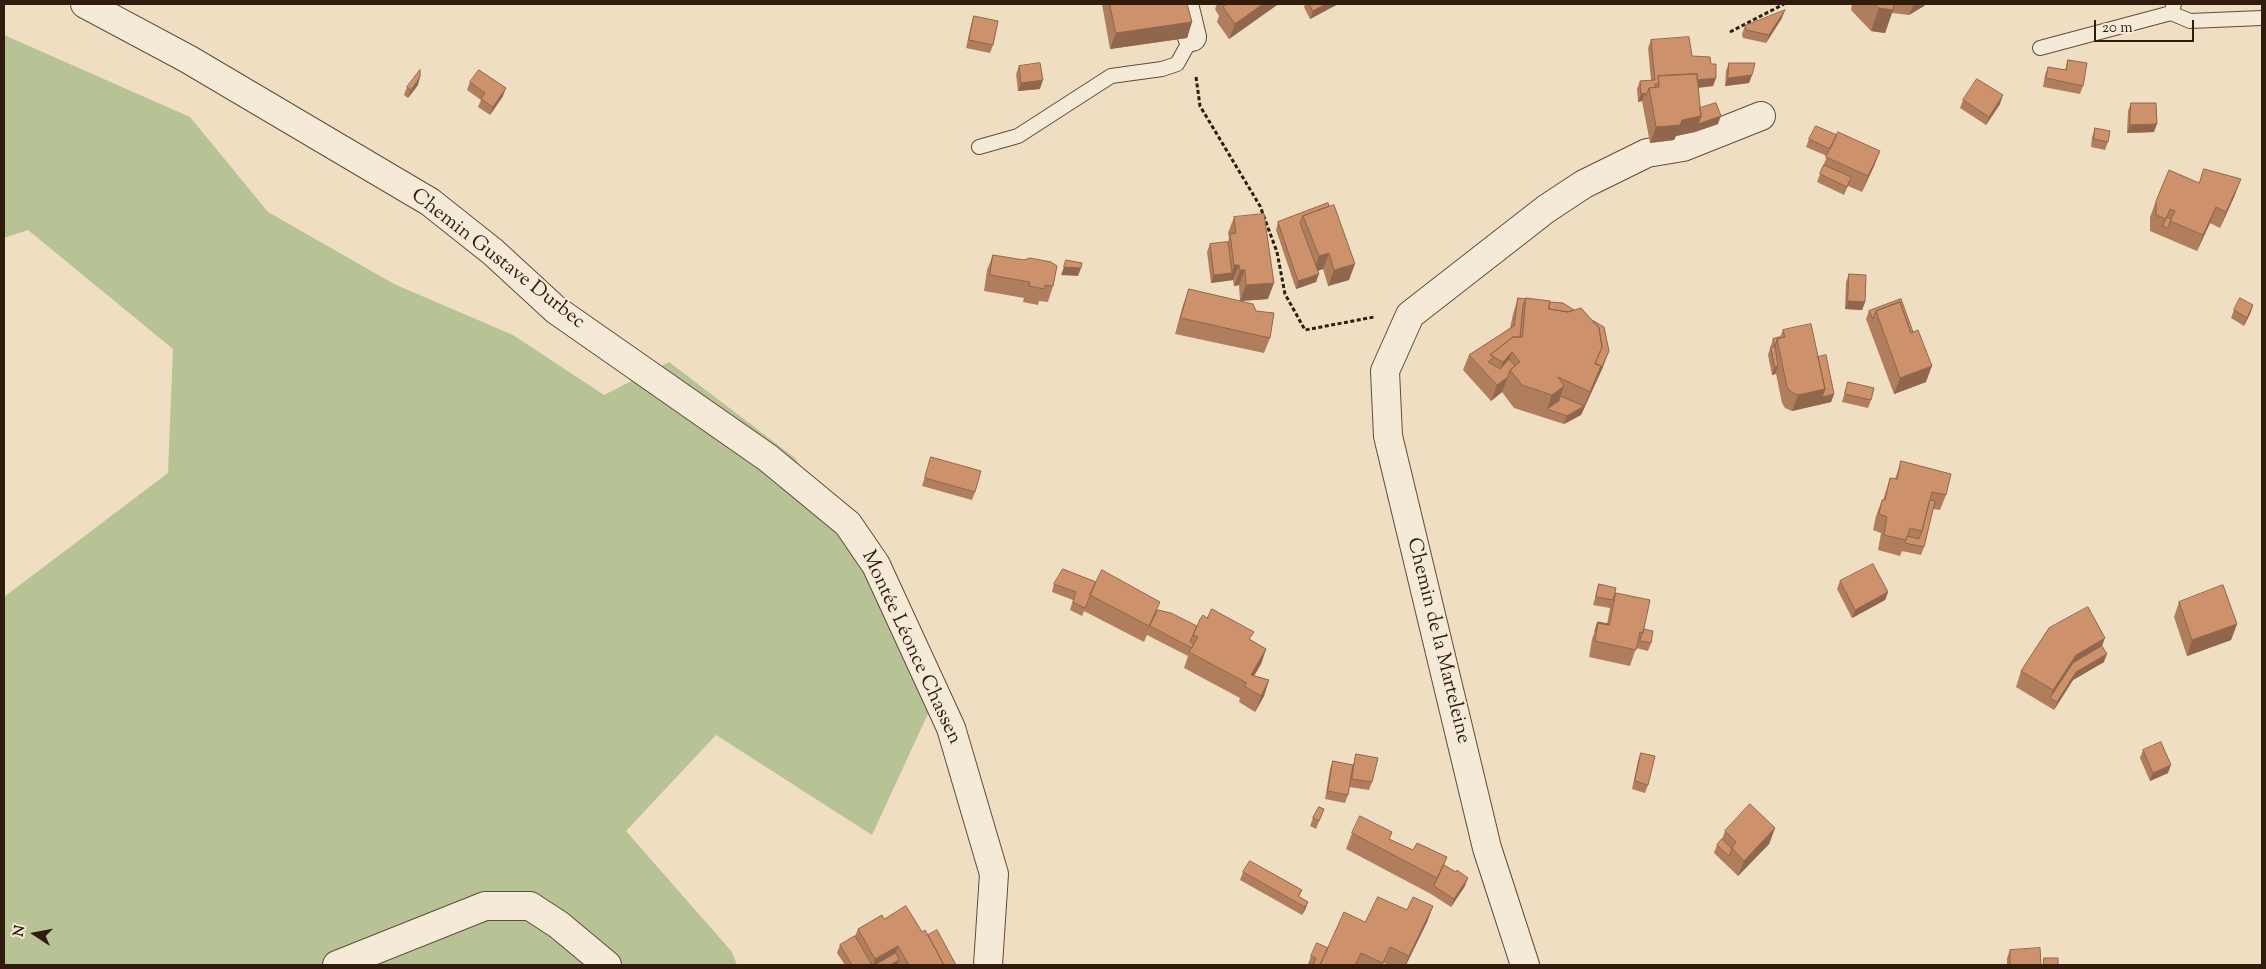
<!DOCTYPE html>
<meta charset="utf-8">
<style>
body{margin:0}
#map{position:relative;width:2266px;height:969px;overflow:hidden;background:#f0dec3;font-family:"Sorts Mill Goudy",serif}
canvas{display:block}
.frame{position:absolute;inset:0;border:5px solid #301b0c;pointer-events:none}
.north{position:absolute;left:10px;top:909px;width:50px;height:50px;-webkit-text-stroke:4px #f5ead8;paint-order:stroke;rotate:281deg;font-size:14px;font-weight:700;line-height:20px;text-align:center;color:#301b0c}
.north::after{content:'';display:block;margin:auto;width:18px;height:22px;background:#301b0c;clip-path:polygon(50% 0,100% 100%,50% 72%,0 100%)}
.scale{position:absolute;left:2094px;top:20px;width:100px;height:22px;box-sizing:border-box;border:2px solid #301b0c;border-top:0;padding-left:6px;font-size:15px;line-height:18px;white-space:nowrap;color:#301b0c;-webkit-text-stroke:4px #f5ead8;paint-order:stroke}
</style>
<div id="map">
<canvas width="2266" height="969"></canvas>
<div class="frame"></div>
<div class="north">N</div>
<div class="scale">20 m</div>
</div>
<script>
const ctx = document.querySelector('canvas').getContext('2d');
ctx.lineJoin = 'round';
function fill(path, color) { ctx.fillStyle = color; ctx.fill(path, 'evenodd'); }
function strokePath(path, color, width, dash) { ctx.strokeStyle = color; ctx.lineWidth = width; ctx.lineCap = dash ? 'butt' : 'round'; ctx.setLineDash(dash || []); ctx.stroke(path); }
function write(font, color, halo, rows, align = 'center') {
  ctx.font = font + ' "Sorts Mill Goudy",serif'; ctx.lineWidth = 4; ctx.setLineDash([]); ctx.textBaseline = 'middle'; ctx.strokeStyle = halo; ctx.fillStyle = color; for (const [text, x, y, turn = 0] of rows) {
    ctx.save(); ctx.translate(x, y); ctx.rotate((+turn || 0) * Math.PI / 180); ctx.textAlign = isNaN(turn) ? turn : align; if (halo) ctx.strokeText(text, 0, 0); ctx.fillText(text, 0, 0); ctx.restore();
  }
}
const green = new Path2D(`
 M4 35 190 117 268 212 394 284 513 335 604 395 669 362 795 458 944 679 872 835 716 735 626 831 732 952 737 965H4V597L168 473 173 349 28 230 4 238Z`);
const path = new Path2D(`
 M1730 32 1784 4
 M1196 77 1200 106 1260 206 1277 252 1285 294 1305 330 1374 317`);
const service = new Path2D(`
 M2171 13 2190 21 2262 18
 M2040 48 2171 13 2174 4
 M979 147 1018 136 1111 76 1162 69 1177 64 1192 37`);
const minor = new Path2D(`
 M85 4 188 59 430 202 493 252 556 310 768 458 848 524 876 565 951 728 994 874 988 965
 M1184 4 1192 37
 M337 965 485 906H530L559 925 607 965
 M1525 965 1487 848 1388 436 1385 371 1410 315 1546 209 1584 184 1647 153 1683 147 1761 116`);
const wall = new Path2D(`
 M1102 4H1187L1192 22 1187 38 1110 49Z
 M1217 4H1277V5L1229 39 1217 22 1219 16 1215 9Z
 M1305 4H1338L1310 19 1304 7Z
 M1852 4H1925L1924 6 1909 15 1892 13 1885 33 1871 31 1851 10Z
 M974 16 993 45 990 53 966 48 971 25Z
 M1782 18 1766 43 1743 38 1742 34 1745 26Z
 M1651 40 1711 64 1716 78 1713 86 1698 88 1700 108 1718 124 1695 132 1676 136 1674 140 1650 143 1642 101 1638 102 1637 89 1640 81 1651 80 1648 48Z
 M2068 60 2083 86 2080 94 2043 87 2045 75 2048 67 2065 70Z
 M1729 63 1752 75 1749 83 1725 86 1726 71Z
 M1019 66 1040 89 1018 91 1016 74Z
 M470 82 503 96 490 115 478 107 481 100 467 90Z
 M418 85 408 98 404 95 407 87Z
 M1963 100 2000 104 1986 125 1960 108Z
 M2131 103 2154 132 2127 133 2128 111Z
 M2095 128 2108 142 2105 150 2091 147 2092 137Z
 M1809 139 1880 151 1874 166 1862 192 1848 186 1844 195 1817 182 1827 156 1806 147Z
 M2199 183 2235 195 2220 228 2210 223 2197 251 2150 231V217L2156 201Z
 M1328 203 1349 280 1328 286 1323 269 1318 271 1316 282 1296 289 1276 230 1278 222Z
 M1234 217 1268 299 1240 301 1239 285 1234 286 1233 280 1211 283 1207 252 1210 244 1228 242 1229 238 1228 233Z
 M993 255 1053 286 1048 302 1039 301 1038 305 1023 302 1024 298 984 291 987 270Z
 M1849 274 1865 302 1862 310 1845 309 1846 282Z
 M1189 289 1256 311 1270 338 1264 353 1175 334 1183 305Z
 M1518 298 1526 299 1603 367 1581 415 1564 424 1514 408 1502 392 1491 401 1463 370 1469 355 1510 328 1513 314Z
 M1901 299 1926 382 1894 394 1866 319 1869 311Z
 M2253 305 2250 314 2244 326 2231 318 2234 310Z
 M1783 330 1818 357 1834 394 1831 402 1792 411 1785 408 1782 403 1776 374 1772 375 1768 355 1773 339 1780 337Z
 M1848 382 1871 400 1868 408 1842 402Z
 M931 457 975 492 972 500 922 486Z
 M1901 461 1946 495 1940 510 1933 509 1924 547 1921 555 1902 551 1904 546 1900 556 1878 550 1881 533 1873 530 1876 516 1882 500H1883L1885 494 1890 478 1895 479Z
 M1840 581 1888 592 1885 600 1852 618 1837 589Z
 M1054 584 1158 610 1197 626 1251 640 1266 649 1261 664 1254 676 1269 680 1264 696 1255 712 1239 702 1240 698 1184 668 1188 656 1147 635 1144 642 1084 611 1085 609 1082 616 1070 610 1073 600 1052 592Z
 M1599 584 1613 600 1616 593 1644 629 1651 643 1648 651 1636 648 1630 666 1589 657 1592 639 1598 622 1607 624 1610 608 1593 605Z
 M2179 602 2237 624 2231 640 2187 656 2174 617Z
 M2102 646 2104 662 2073 680 2054 710 2016 687 2021 671Z
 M2143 750 2168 773 2150 781 2140 758Z
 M1641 753 1648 785 1645 793 1632 789 1638 761Z
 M1356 754 1372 782 1369 790 1349 787 1348 795 1345 803 1325 799 1330 769 1333 761 1353 765Z
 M1324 809 1316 829 1310 826 1313 818Z
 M1775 828 1769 844 1738 876 1714 853 1717 845 1722 839 1725 831Z
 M1392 832 1389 839 1413 850 1447 857 1444 865 1465 886 1451 907 1431 894 1346 849 1352 833Z
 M1243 872 1302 890 1299 897 1308 902 1305 910 1302 915 1240 880Z
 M1433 906 1427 922 1406 965H1389L1384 963 1383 965H1311L1308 964 1311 956 1328 948 1365 922 1407 910Z
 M884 919 928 935 956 965H845L837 953 840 945 855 936 858 929Z
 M2010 950 2041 965H2007V958Z`);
const shadedWall = new Path2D(`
 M1263 4H1277V5L1229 39 1235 24Z
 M1326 4H1338L1310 19 1313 11Z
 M1914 4H1925L1924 6 1909 15Z
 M1879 8 1893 10 1885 33 1871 31Z
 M1785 10 1782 18 1766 43 1769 35Z
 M1192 22 1187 38 1110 49 1116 33Z
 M1752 75 1749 83 1725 86 1728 78Z
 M420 77 418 85 408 98 411 90Z
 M1716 78 1713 86 1657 92 1659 87V84Z
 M1043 80 1040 89 1018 91 1021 83Z
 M506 88 503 96 490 115 493 107Z
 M1645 93 1642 101 1638 102 1641 94Z
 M2003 95 2000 104 1986 125 1989 117Z
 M1701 116H1721L1718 124 1695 132 1676 136 1674 140 1650 143 1656 127 1682 120Z
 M2157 124 2154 132 2127 133 2130 125Z
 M1880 151 1874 166 1862 192 1868 176Z
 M2241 179 2235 195 2220 228 2226 212Z
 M2216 207 2210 223 2197 251 2203 235Z
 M1329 253 1323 269 1313 272 1319 256Z
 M1355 264 1349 280 1328 286 1334 270Z
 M1234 265H1239L1233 280 1211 283 1214 275 1232 273Z
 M1064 267 1081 268 1078 276 1061 275Z
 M1240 270H1245L1239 285 1234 286Z
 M1319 274 1316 282 1296 289 1298 281Z
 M1274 283 1268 299 1240 301 1246 285Z
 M1848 301 1865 302 1862 310 1845 309Z
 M2253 305 2250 314 2244 326 2247 318Z
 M1609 351 1603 367 1581 415 1564 424 1567 416 1584 406 1590 392Z
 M1512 352 1504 375 1495 383 1503 362Z
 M1778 366 1775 374 1772 375 1775 367Z
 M1932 366 1926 382 1894 394 1900 378Z
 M1508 377 1502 392 1491 401 1497 385Z
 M1564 386 1556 409H1547L1552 395Z
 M1825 389 1834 394 1831 402 1792 411 1798 395Z
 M1888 592 1885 600 1852 618 1855 610Z
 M2237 624 2231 640 2187 656 2192 640Z
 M2105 638 2099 654 2070 671 2050 698 2053 690 2076 655Z
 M1266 649 1261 664 1247 688 1251 675Z
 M2107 654 2104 662 2073 680 2054 710 2057 702 2076 672Z
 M1269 680 1264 696 1255 712 1261 696Z
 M2171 765 2168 773 2150 781 2153 773Z
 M1775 828 1769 844 1738 876 1744 861Z
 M1468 878 1465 886 1451 907 1454 899Z
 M1308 902 1305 910 1302 915 1305 907Z
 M1433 906 1427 922 1406 965H1405L1409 956Z
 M898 946 893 962 886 965H873L875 959Z
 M899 960 897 965H890Z`);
const building = new Path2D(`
 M1110 4H1187L1192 22 1116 33Z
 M1227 4H1263L1235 24 1223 7Z
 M1309 4H1326L1313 11Z
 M1875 4H1894L1893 10 1879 8Z
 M1785 10 1769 35 1746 30 1745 26Z
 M974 16 998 21 993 45 969 40Z
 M1689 37 1692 56 1710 57 1711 64H1716V78L1697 80V74L1658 76 1659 84H1655L1656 87 1649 88 1646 96 1645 93 1641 94 1640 81 1655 80 1651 40Z
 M2068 60 2087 63 2083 86 2046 78 2048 67 2066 70Z
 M1040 63 1043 80 1021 83 1019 66Z
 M1729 63H1755L1752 75 1728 78Z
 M420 70V77L411 90 407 87Z
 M479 70 506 88 493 107 481 99 485 93 470 82Z
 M1697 74 1701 116 1682 120 1680 125 1656 127 1649 88 1659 87 1658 76Z
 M1977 79 2003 95 1989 117 1963 100Z
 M1716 103 1721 116 1698 124 1701 116 1700 108Z
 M2131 103H2156L2157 124 2130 125Z
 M1816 126 1837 135 1830 149 1809 139Z
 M2095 128 2110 131 2108 142 2094 139Z
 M1838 132 1880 151 1868 176 1826 157Z
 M1824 165 1851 177 1847 187 1820 174Z
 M2204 169 2241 179 2226 212 2216 207 2203 235 2170 221 2175 211 2170 209 2166 219 2156 215V201L2169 170 2199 183Z
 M1328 203 1329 206 1303 216 1300 223 1319 274 1298 281 1278 222Z
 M1334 205 1355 264 1334 270 1329 253 1319 256 1303 216Z
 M1264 214 1274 283 1246 285 1245 270H1240L1239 265H1234L1230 234 1236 233 1234 217Z
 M2167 217 2171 219 2168 228 2163 226Z
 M1228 242 1232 273 1214 275 1210 244Z
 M993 255 1024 260 1030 258 1051 262 1057 266 1053 286 1045 285 1044 289 1029 286 1030 282 990 275Z
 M1066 260 1082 263 1081 268 1064 267Z
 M1849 274 1866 275 1865 302 1848 301Z
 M1189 289 1253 304 1256 311 1274 313 1270 338 1181 318Z
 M1518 298 1526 299 1523 305 1520 337H1513L1490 355 1494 357 1488 362 1500 369 1509 359 1515 366 1510 370 1508 377 1497 385 1469 355 1514 326Z
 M1526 298 1550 301 1549 309 1568 312 1581 308 1599 328 1602 347 1595 363 1601 366 1590 392 1558 377 1564 386 1552 395 1522 385 1510 370 1520 362 1512 352 1503 362 1490 355 1513 337H1522Z
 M2240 298 2253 305 2247 318 2234 310Z
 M1901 299 1913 332 1911 333 1900 302 1876 311 1873 319 1869 311Z
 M1550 302 1563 303 1574 310 1568 312 1549 309Z
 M1900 302 1911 333 1918 330 1932 366 1900 378 1876 311Z
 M1592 320 1604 327 1609 351 1599 373 1601 366 1595 364 1602 347 1599 328Z
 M1811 324 1825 389 1798 395 1791 392 1787 387 1777 339 1785 337 1783 330Z
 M1780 337 1781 338 1777 339 1775 347 1773 339Z
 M1771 347H1775L1778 366 1775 367Z
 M1826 355 1834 394 1822 397 1825 389 1818 357Z
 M1848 382 1874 388 1871 400 1845 394Z
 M1560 396 1584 406 1567 416 1547 409 1559 401Z
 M931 457 981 471 975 492 925 478Z
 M1901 461 1951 474 1946 495 1932 492 1922 531 1910 528 1906 540 1884 535 1887 517 1879 514 1882 500H1885L1890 478 1897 479Z
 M1930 500 1935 501 1924 547 1905 543 1907 536 1919 539 1922 531Z
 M1873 564 1888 592 1855 610 1840 581Z
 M1063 569 1096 582 1085 608 1073 602 1076 592 1054 584Z
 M1102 570 1160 602 1149 626 1090 595Z
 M1599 584 1616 588 1613 600 1596 597Z
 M2223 585 2237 624 2192 640 2179 602Z
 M1616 593 1650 600 1643 633 1640 632 1636 650 1595 641 1598 623 1609 625Z
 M2088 607 2105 638 2076 655 2053 690 2021 671 2049 628Z
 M1212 609 1254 632 1249 639 1266 649 1251 675 1269 680 1261 696 1244 686 1247 683 1189 652 1198 637 1193 635 1200 619 1203 615 1207 618Z
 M1158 610 1171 613 1197 626 1190 642 1194 644 1192 648 1150 626Z
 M1598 622 1609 624 1608 625 1598 623 1595 631Z
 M1644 629 1653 631 1651 643 1640 641Z
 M2102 646 2107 654 2076 672 2057 702 2050 698 2073 663Z
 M2161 742 2171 765 2153 773 2143 750Z
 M1641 753 1655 756 1648 785 1635 781Z
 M1356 754 1378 758 1372 782 1352 779Z
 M1333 761 1353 765 1348 795 1328 791Z
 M1750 804 1775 828 1744 861 1732 848 1736 842 1725 831Z
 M1319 807 1324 809 1319 821 1313 818Z
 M1360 816 1392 832 1389 839 1413 850 1417 843 1447 857 1437 878 1352 833Z
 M1722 839 1732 849 1729 856 1717 845Z
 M1250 861 1302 890 1298 896 1308 902 1305 907 1243 872Z
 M1444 865 1456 872 1457 870 1468 878 1454 899 1434 886Z
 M1378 897 1407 910 1413 897 1433 906 1409 956 1390 947 1383 963 1361 953 1355 965H1320L1344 912 1365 922Z
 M906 906 922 932 925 930 944 965H909L898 946 875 959 858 929 882 915 884 919Z
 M937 930 956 965H944L928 935Z
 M855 936 872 965H852L840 945Z
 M1317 943 1328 948 1320 965H1313L1316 958 1311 956Z
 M2040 948 2041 965H2010V950Z
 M896 953 899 960 890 965H875Z
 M2044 958H2058V965H2044Z`);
const streetNames = [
 ["Chemin Gustave Durbec",497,260,38],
 ["Chemin de la Marteleine",1437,641,76],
 ["Montée Léonce Chassen",910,648,65]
];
fill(green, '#b7c295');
strokePath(service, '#604c3a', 16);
strokePath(minor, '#604c3a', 30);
strokePath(path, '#301b0c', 3, [4, 2.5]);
strokePath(service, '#f5ead8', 14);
strokePath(minor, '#f5ead8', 28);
fill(wall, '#b07e5d');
fill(shadedWall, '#90664c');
fill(building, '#cd926c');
strokePath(building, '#90664c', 1);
write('20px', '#301b0c', '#f5ead8', streetNames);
</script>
